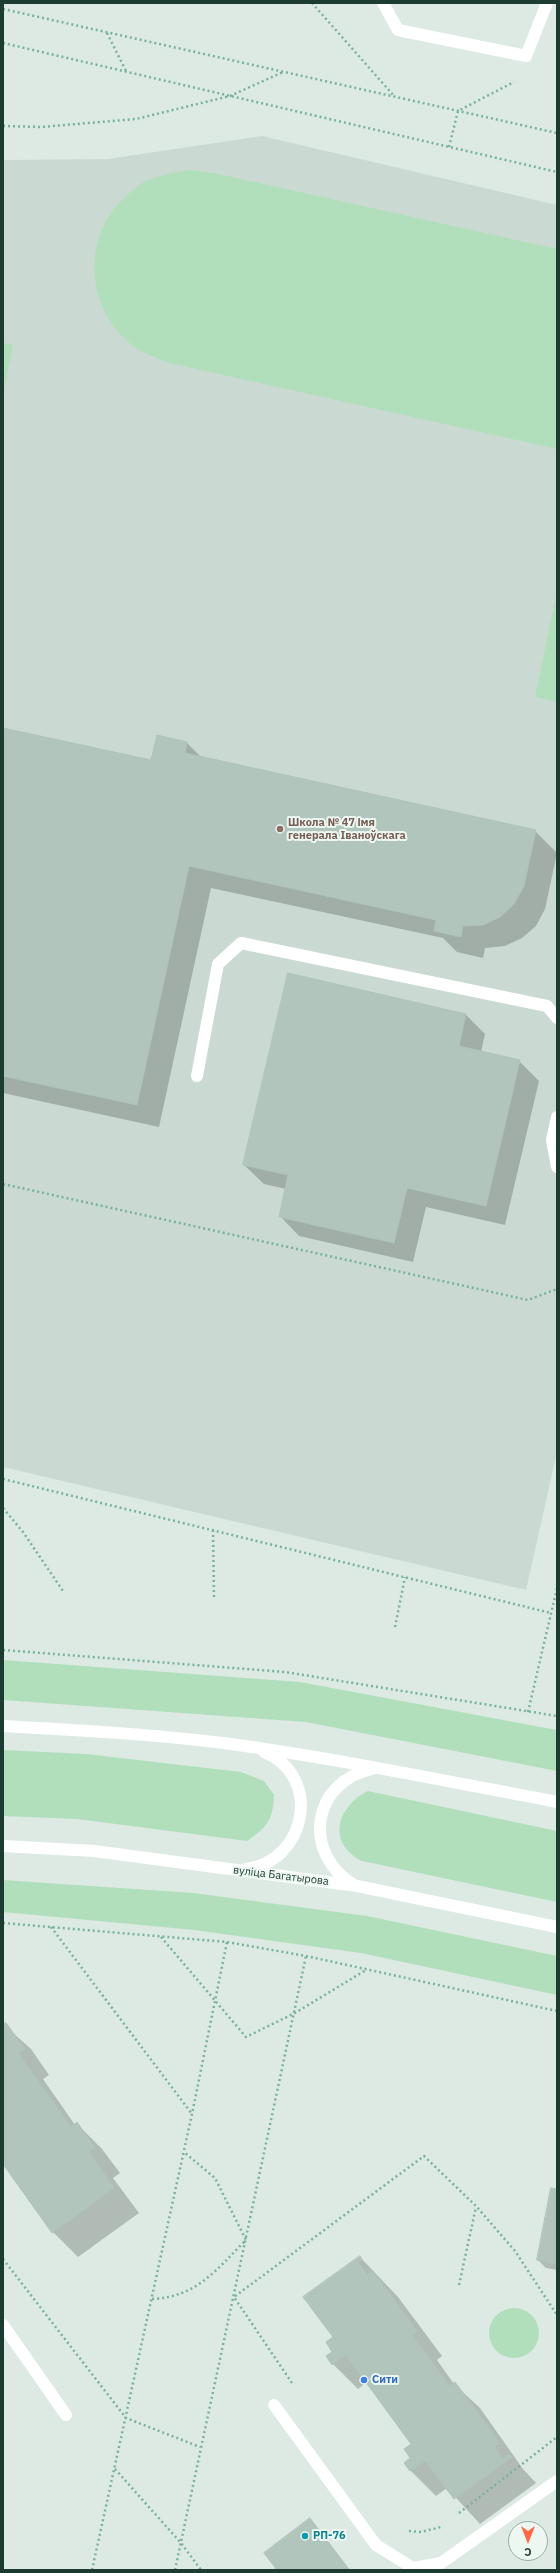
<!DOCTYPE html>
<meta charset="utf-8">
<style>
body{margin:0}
#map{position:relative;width:560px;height:2573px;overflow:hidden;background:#dceae3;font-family:"IBM Plex Sans",sans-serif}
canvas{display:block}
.frame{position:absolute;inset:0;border:4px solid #1c3b31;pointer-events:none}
.north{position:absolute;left:508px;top:2521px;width:40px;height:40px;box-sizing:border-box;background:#ecf7f1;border:1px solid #99aca4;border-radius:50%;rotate:180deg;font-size:11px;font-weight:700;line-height:16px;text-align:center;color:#1c3b31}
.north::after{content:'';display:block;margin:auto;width:14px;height:18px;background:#ff6745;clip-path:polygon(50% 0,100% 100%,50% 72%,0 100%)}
</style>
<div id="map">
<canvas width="560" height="2573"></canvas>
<div class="frame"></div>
<div class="north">С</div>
</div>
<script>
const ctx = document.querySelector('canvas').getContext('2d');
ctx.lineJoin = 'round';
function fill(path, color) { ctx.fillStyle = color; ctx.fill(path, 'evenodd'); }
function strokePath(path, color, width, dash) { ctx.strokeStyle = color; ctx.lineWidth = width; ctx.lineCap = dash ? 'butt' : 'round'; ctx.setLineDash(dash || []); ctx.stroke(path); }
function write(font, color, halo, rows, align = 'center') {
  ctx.font = font + ' "IBM Plex Sans",sans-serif'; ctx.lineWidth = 4; ctx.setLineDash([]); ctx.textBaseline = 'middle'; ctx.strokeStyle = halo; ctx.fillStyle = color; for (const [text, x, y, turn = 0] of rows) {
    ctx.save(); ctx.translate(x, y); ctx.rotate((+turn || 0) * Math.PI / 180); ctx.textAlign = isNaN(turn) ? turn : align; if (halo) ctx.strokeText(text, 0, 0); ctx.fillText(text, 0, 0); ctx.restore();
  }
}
const built = new Path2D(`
 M262 136 557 205V1452L526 1590 3 1467V160L108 159Z`);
const green = new Path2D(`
 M190 170 214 173 557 249V449L169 363C154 357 138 352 126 340 88 304 83 244 118 204 126 196 136 186 146 181 160 175 175 172 190 170Z
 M3 343 13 345 3 394Z
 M557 591V702L535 697Z
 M3 1660 300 1682 557 1730V1771L306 1722 3 1700Z
 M3 1750 86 1754 241 1772 264 1781 274 1795C273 1819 268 1827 247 1841L77 1819 3 1816Z
 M368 1791 557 1831V1902L362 1861C327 1843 336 1807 368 1791Z
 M3 1880 193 1893 367 1916 557 1956V1995L361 1953 194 1930 3 1912Z
 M489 2333a25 25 0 1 1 50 0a25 25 0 1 1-50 0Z`);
const shadow = new Path2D(`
 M3 729 152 761 158 736 187 743 202 758 535 831 557 853 545 909 536 926 522 938 505 946 485 948 483 958 457 952 443 938 211 888 159 1127 3 1093Z
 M466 1015 485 1034 481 1052 519 1061 539 1081 505 1225 426 1207 413 1262 299 1236 280 1216 286 1189 264 1184 244 1165Z
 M3 2024 31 2049 49 2075 43 2079 75 2125 77 2124 102 2149 120 2173 113 2178 139 2213 78 2257 53 2232 3 2162Z
 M557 2190V2270L546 2268 538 2260Z
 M360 2257 398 2297 442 2356 437 2360 454 2384 480 2408 523 2469 536 2483 480 2524 447 2488 436 2496 411 2471 406 2463 412 2458 413 2444 367 2382 358 2389 333 2364 334 2337 304 2298Z
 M310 2519 317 2527 350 2570H278Z`);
const building = new Path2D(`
 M3 728 151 760 157 735 187 742 185 753 536 830 524 886 514 904 500 917 483 925 463 926 461 937 434 931 436 920 189 866 137 1105 3 1076Z
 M288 973 466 1014 459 1046 520 1060 486 1206 407 1188 394 1243 279 1217 288 1175 243 1165Z
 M6 2023 25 2049 18 2053 71 2127 77 2122 95 2148 89 2152 114 2188 52 2233 3 2164V2024Z
 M551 2188 557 2189V2264L537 2260Z
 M360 2256 362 2259 358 2262 367 2275 373 2271 417 2331 412 2335 450 2386 455 2382 500 2443 494 2446 503 2459 509 2454 512 2457 454 2499 425 2461 410 2471 404 2463 410 2458 404 2449 411 2444 346 2355 332 2365 326 2356 332 2352 326 2342 333 2337 303 2297Z
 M310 2518 349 2570H277L264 2553Z`);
const path = new Path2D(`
 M312 3 395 97
 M3 9 557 133
 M107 33 126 71
 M3 43 557 172
 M3 126 41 127 136 119 230 96 283 72
 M449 147 458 111 514 82
 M3 1184 528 1300 557 1289
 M3 1479 551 1613
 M3 1508 23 1532 63 1591
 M213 1530 214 1599
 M395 1627 405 1577
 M3 1650 285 1672 557 1716
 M528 1712 557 1588
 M3 1923 227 1942 306 1956 557 2011
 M51 1927 192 2114
 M161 1937 246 2037 295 2013 366 1970
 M3 2259 126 2418 200 2447
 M459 2285 476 2207
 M152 2299C197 2297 216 2270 246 2240L215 2178 184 2152
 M292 2383 234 2297 424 2156 476 2206 515 2251 557 2315
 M115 2469 181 2543 201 2570
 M459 2513 557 2437
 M409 2531 421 2532 441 2527
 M92 2570 192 2114 227 1942
 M175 2570 306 1956`);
const minor = new Path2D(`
 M383 3 398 30 526 56 547 3
 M197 1076 218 964 241 943 547 1006 557 1018
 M557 1117 552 1140 557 1167
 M3 1726C77 1730 150 1734 223 1743 335 1758 446 1781 557 1802
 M3 1846 94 1851 357 1886 557 1927
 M246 1869C307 1861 323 1776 264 1752
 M354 1885C302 1854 311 1782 372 1769
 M3 2325 66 2415
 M274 2405 376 2545 413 2568 441 2563 557 2481`);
const markers = [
 [280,829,4,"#8d6e63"],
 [364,2380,4,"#3f7fe0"],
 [305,2536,4,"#0f9aa8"]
];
const educationNames = [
 ["Школа № 47 імя",288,823],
 ["генерала Іваноўскага",288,836]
];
const streetNames = [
 ["вуліца Багатырова",281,1876,7]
];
const shopNames = [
 ["Сити",372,2380]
];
const cultureNames = [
 ["РП-76",313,2536]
];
fill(built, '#cadad2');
fill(green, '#b2dfbb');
fill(shadow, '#0003');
fill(building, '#b1c5bc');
strokePath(building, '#aec4ba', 1);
strokePath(path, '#79b29c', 2.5, [2, 3]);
strokePath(minor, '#fff', 12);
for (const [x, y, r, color] of markers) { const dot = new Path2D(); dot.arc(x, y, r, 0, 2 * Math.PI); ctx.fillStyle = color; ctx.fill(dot); strokePath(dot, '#ecf7f1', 1.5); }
write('bold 11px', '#785e54', '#ecf7f1', educationNames, 'left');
write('11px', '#1c3b31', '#ecf7f1', streetNames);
write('bold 11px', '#366cbe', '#ecf7f1', shopNames, 'left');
write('bold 11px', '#0d838f', '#ecf7f1', cultureNames, 'left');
</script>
